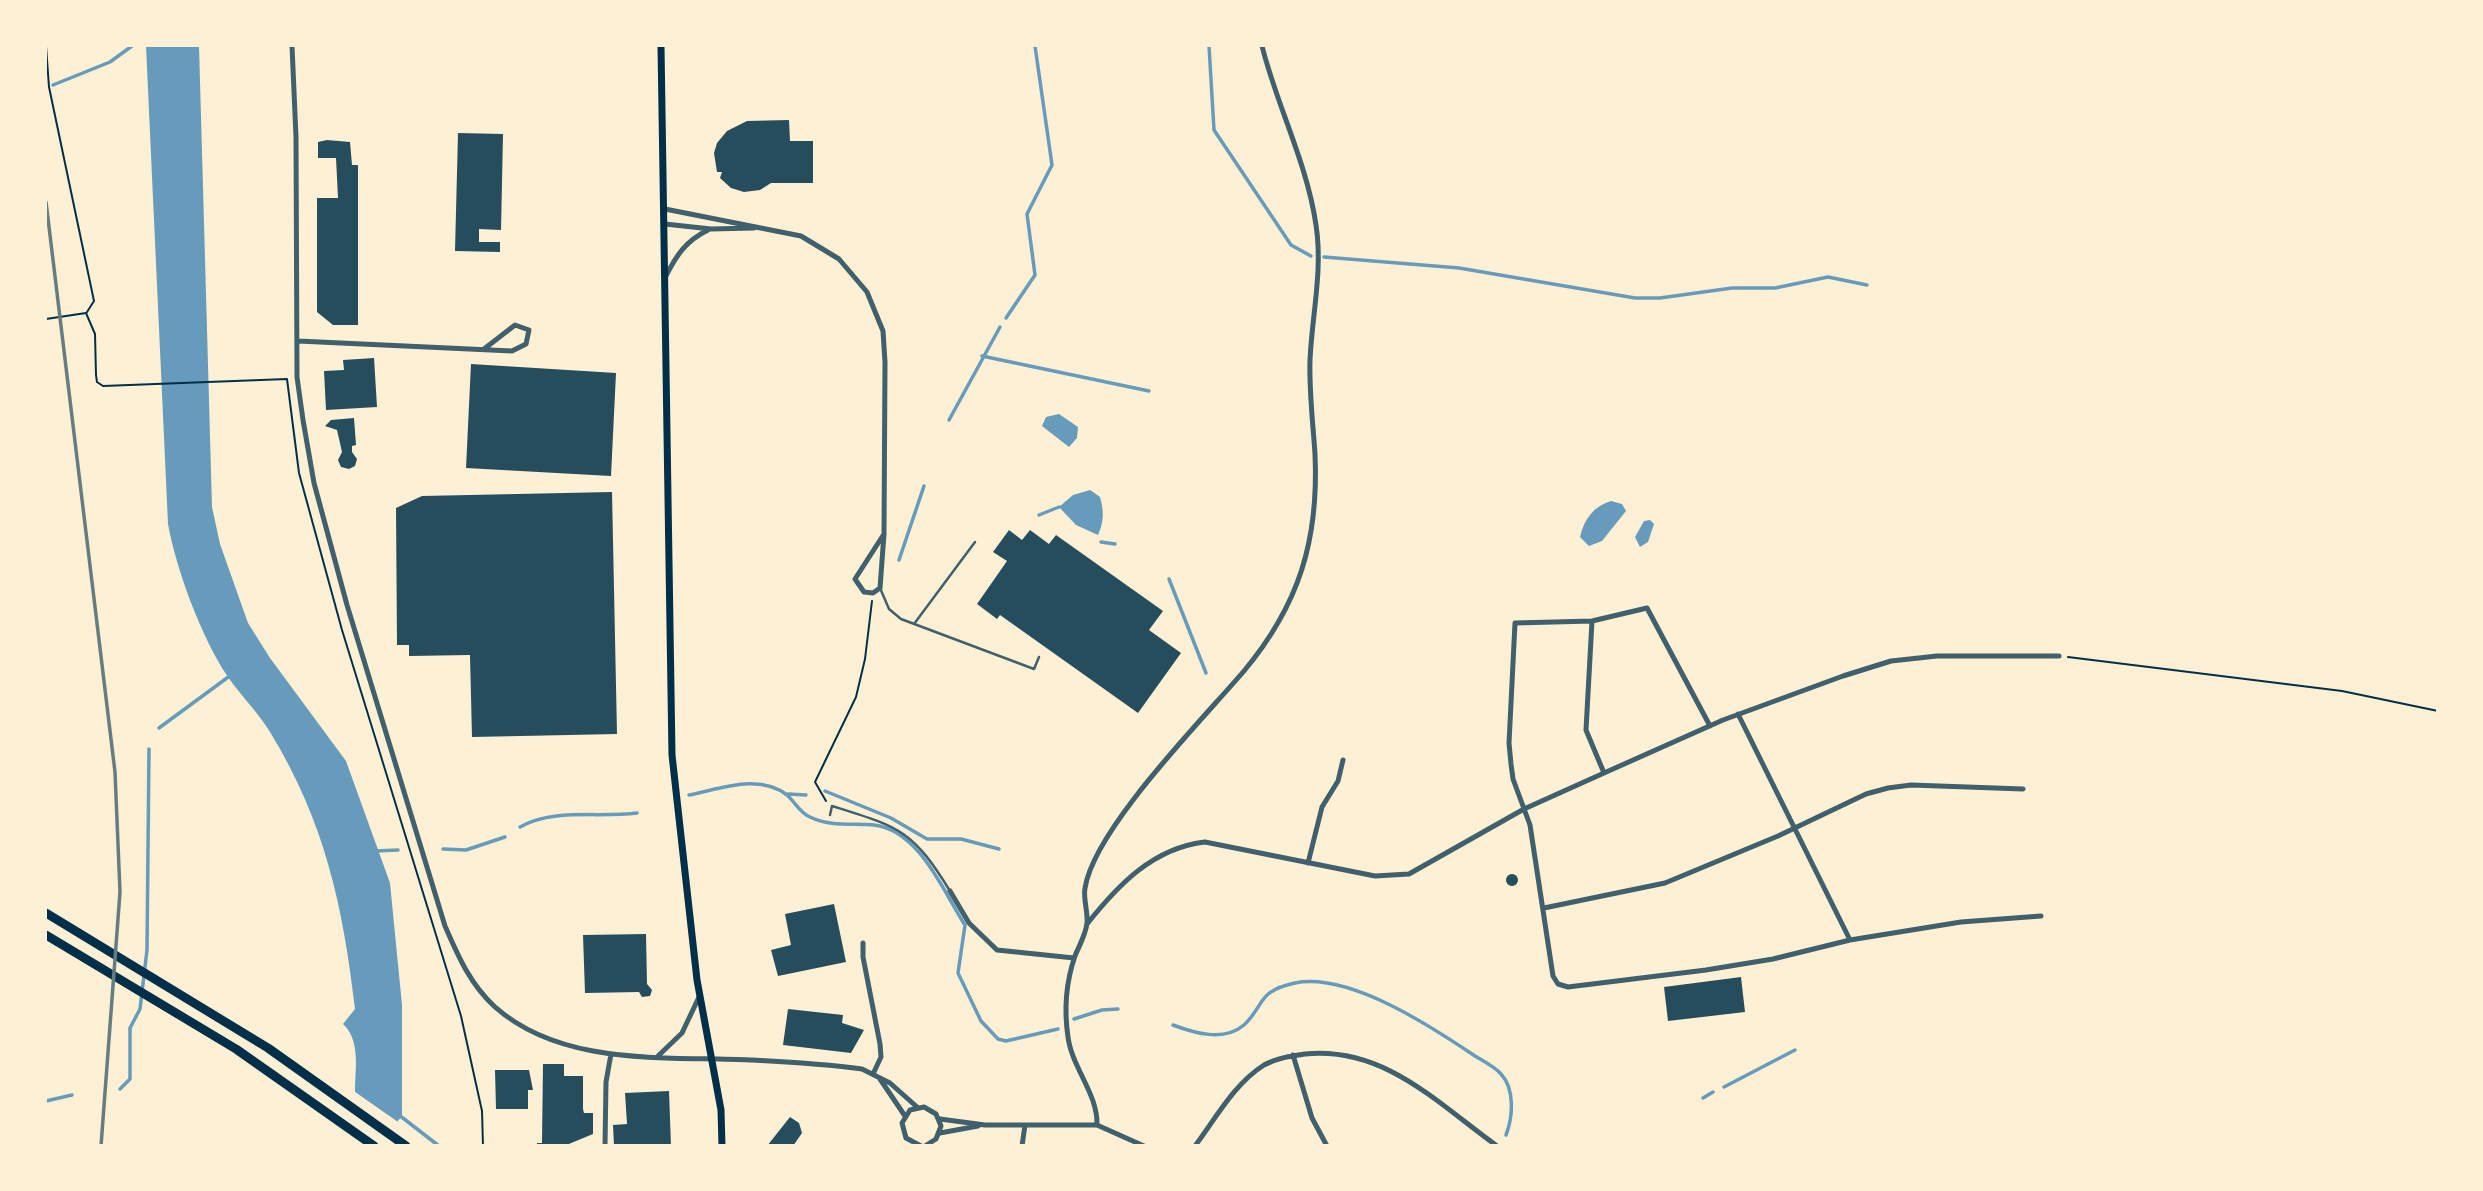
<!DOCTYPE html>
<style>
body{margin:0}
#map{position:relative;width:2483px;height:1191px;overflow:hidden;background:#fdf0d5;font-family:Poppins,sans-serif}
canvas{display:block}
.frame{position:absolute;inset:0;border:47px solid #fdf0d5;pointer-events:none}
</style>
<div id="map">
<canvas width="2483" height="1191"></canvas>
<div class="frame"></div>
</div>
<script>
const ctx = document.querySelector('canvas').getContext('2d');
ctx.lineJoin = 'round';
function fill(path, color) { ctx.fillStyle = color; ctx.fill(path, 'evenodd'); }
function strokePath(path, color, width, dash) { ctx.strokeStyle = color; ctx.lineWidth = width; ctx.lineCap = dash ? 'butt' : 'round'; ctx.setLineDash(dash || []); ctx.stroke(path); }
const water = new Path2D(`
 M146 46H199L212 507 220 544 248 623 270 658 346 761 390 883 402 1005V1116L397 1122 355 1092C355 1069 361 1041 343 1024L355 1009C343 906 325 822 270 732 258 712 241 696 228 677 202 639 176 569 168 524Z
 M1059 414 1078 427 1077 438 1069 447 1042 426 1046 417Z
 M1090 490 1100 497C1104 511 1104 522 1098 535L1076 525 1059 507 1073 495Z
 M1611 501 1622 504 1626 511 1602 541 1589 546 1580 537C1584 519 1594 506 1611 501Z
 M1650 520 1654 524 1648 542 1640 547 1635 537 1644 521Z`);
const pier = new Path2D(`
 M352 1090 401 1124V1146H348Z`);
const stream = new Path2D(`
 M1209 46 1214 130 1291 245 1311 256
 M53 85 110 62 132 46
 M1324 257 1459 268 1635 298H1660L1732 288H1775L1828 277 1867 285
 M1006 318 1035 275 1027 214 1052 165 1035 46
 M982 356 1149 391
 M949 420 1000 327
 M1039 515 1059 507
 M1101 542 1115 544
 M899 560 924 486
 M1169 579 1206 673
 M159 728 231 675
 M825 791 891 818 927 839H961L999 849
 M788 794 806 795
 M689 795C720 789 759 773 787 795 795 802 800 813 810 817 830 827 853 823 874 825 919 830 943 891 965 925L958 973 981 1021 998 1039 1006 1041 1058 1029
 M520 827C554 808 598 818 637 813
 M443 849 466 850 505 837
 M375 851 398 850
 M1074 1019 1102 1010 1118 1009
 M1173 1025C1194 1033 1224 1042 1244 1025 1265 1005 1257 991 1295 983 1349 972 1432 1027 1475 1056 1483 1061 1495 1067 1501 1074 1515 1089 1513 1117 1506 1135
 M1724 1087 1795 1050
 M120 1089 130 1079V1028L140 1009 147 950 149 749
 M1703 1098 1713 1092
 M46 1101 72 1095
 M399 1115 439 1146`);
const building = new Path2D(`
 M789 120 790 141H813V183H771L760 190 744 192 731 188 720 178 722 172H717L714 153 717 143 727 131 747 121Z
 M458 133 503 134 501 230 479 229V242H500V252L455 251Z
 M327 140 350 142 352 165H358V325H333L317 312V198H338L336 158H318V142Z
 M374 358 377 407 326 410 324 371 344 370 343 360Z
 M471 364 616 373 611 476 466 468Z
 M354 418 356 445 352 446V452L357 459 355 466 349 469 341 467 338 460 342 452 337 430 325 426 331 420Z
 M612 492 617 734 472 737 470 655 409 656V645H397L396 508 422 496Z
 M1009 530 1022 540 1030 530 1049 544 1056 535 1163 611 1149 630 1181 653 1138 713 1000 615 997 619 977 604 1007 561 993 552Z
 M1506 880a6 6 0 1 1 12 0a6 6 0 1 1-12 0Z
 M834 904 846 962 778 976 771 950 791 945 785 914Z
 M646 934 647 984 652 990 650 996 642 997 639 992 585 993 583 935Z
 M1741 977 1745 1012 1668 1021 1664 987Z
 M788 1009 843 1015 842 1023 864 1030 851 1053 783 1045Z
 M543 1064H564V1076H583V1109L584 1113H593V1134L564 1146H537V1143H542Z
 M495 1070H529L533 1090H528V1109H496Z
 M669 1091 671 1146H614L613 1125 627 1124 625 1093Z
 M790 1117 799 1123 802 1133 793 1146H767Z`);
const path = new Path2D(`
 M46 46 49 87 94 301 87 312
 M86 313 95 334 96 375 97 382 103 386 287 379 299 473 342 630 461 1016 482 1111 483 1146
 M46 319 86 313
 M2068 657 2342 691 2438 711
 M826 801 815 782 856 697 865 659 872 601`);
const service = new Path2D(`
 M880 588 889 609 901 619 1034 669 1039 657
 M914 624 975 542
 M830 815 832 806C899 827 912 829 950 891`);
const minor = new Path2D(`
 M292 46 296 137 297 377 303 420 314 483 347 605 445 926C458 956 470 984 495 1007 563 1067 666 1056 750 1060 787 1062 825 1064 862 1069L890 1083 917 1107
 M665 209 801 236 839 259 867 292 883 331 885 362 884 534 880 588 873 593 864 592 855 579 884 534
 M665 224 711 229 754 228
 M666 276C677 254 686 241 708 230
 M298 341 512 351 526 344 529 330 515 325 484 349
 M1592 621 1586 730 1604 773
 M1738 714 1850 940
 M1710 726 1647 608 1592 621 1515 623 1509 743 1511 764 1513 779 1530 825 1553 976 1558 984 1568 987 1706 970 1773 959 1850 940 1961 922 2041 916
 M1308 863 1322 807 1338 781 1343 760
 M950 891 969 923 997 950 1074 958
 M1544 908 1665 883 1778 836 1866 794 1888 788 1911 785 2023 789
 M1087 924C1118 885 1153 848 1205 842L1375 876 1409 874 1524 809 1604 773 1723 720 1843 676 1891 661 1937 656H2059
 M863 943V957L880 1044 881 1057 873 1074
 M1293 1055 1312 1118 1327 1146
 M658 1056 682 1033 699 997
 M880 1079 905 1116
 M940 1119 985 1125H1097L1144 1146
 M1097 1125C1098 1094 1072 1068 1068 1037 1064 1010 1066 982 1075 956 1079 946 1086 934 1087 923 1088 911 1083 899 1085 888 1094 829 1203 719 1244 671 1299 605 1319 540 1315 454 1313 423 1309 392 1310 360 1312 315 1323 270 1316 225 1307 163 1277 106 1262 46
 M940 1133 978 1126
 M605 1146 606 1082 611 1054
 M921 1146 906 1138 902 1123 910 1110 924 1107 936 1114 941 1126 936 1139 925 1146
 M1022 1146 1025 1125
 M1195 1146C1216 1118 1234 1084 1264 1065 1277 1058 1291 1056 1305 1054 1384 1046 1437 1103 1497 1146`);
const secondary = new Path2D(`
 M661 46 672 755 697 980 721 1110 722 1146`);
const motorway = new Path2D(`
 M46 913 268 1048 406 1146
 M46 935 236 1049 374 1146`);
const rail = new Path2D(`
 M46 202 115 772 120 892 101 1146`);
fill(water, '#669bbc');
fill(pier, '#fdf0d5');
strokePath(stream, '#669bbc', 3.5);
fill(building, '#264d5e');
strokePath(path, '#003049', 2);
strokePath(service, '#3f606c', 2.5);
strokePath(minor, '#3f606c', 5);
strokePath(secondary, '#003049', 7);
strokePath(motorway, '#003049', 9);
strokePath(rail, '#657d81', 3.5);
</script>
